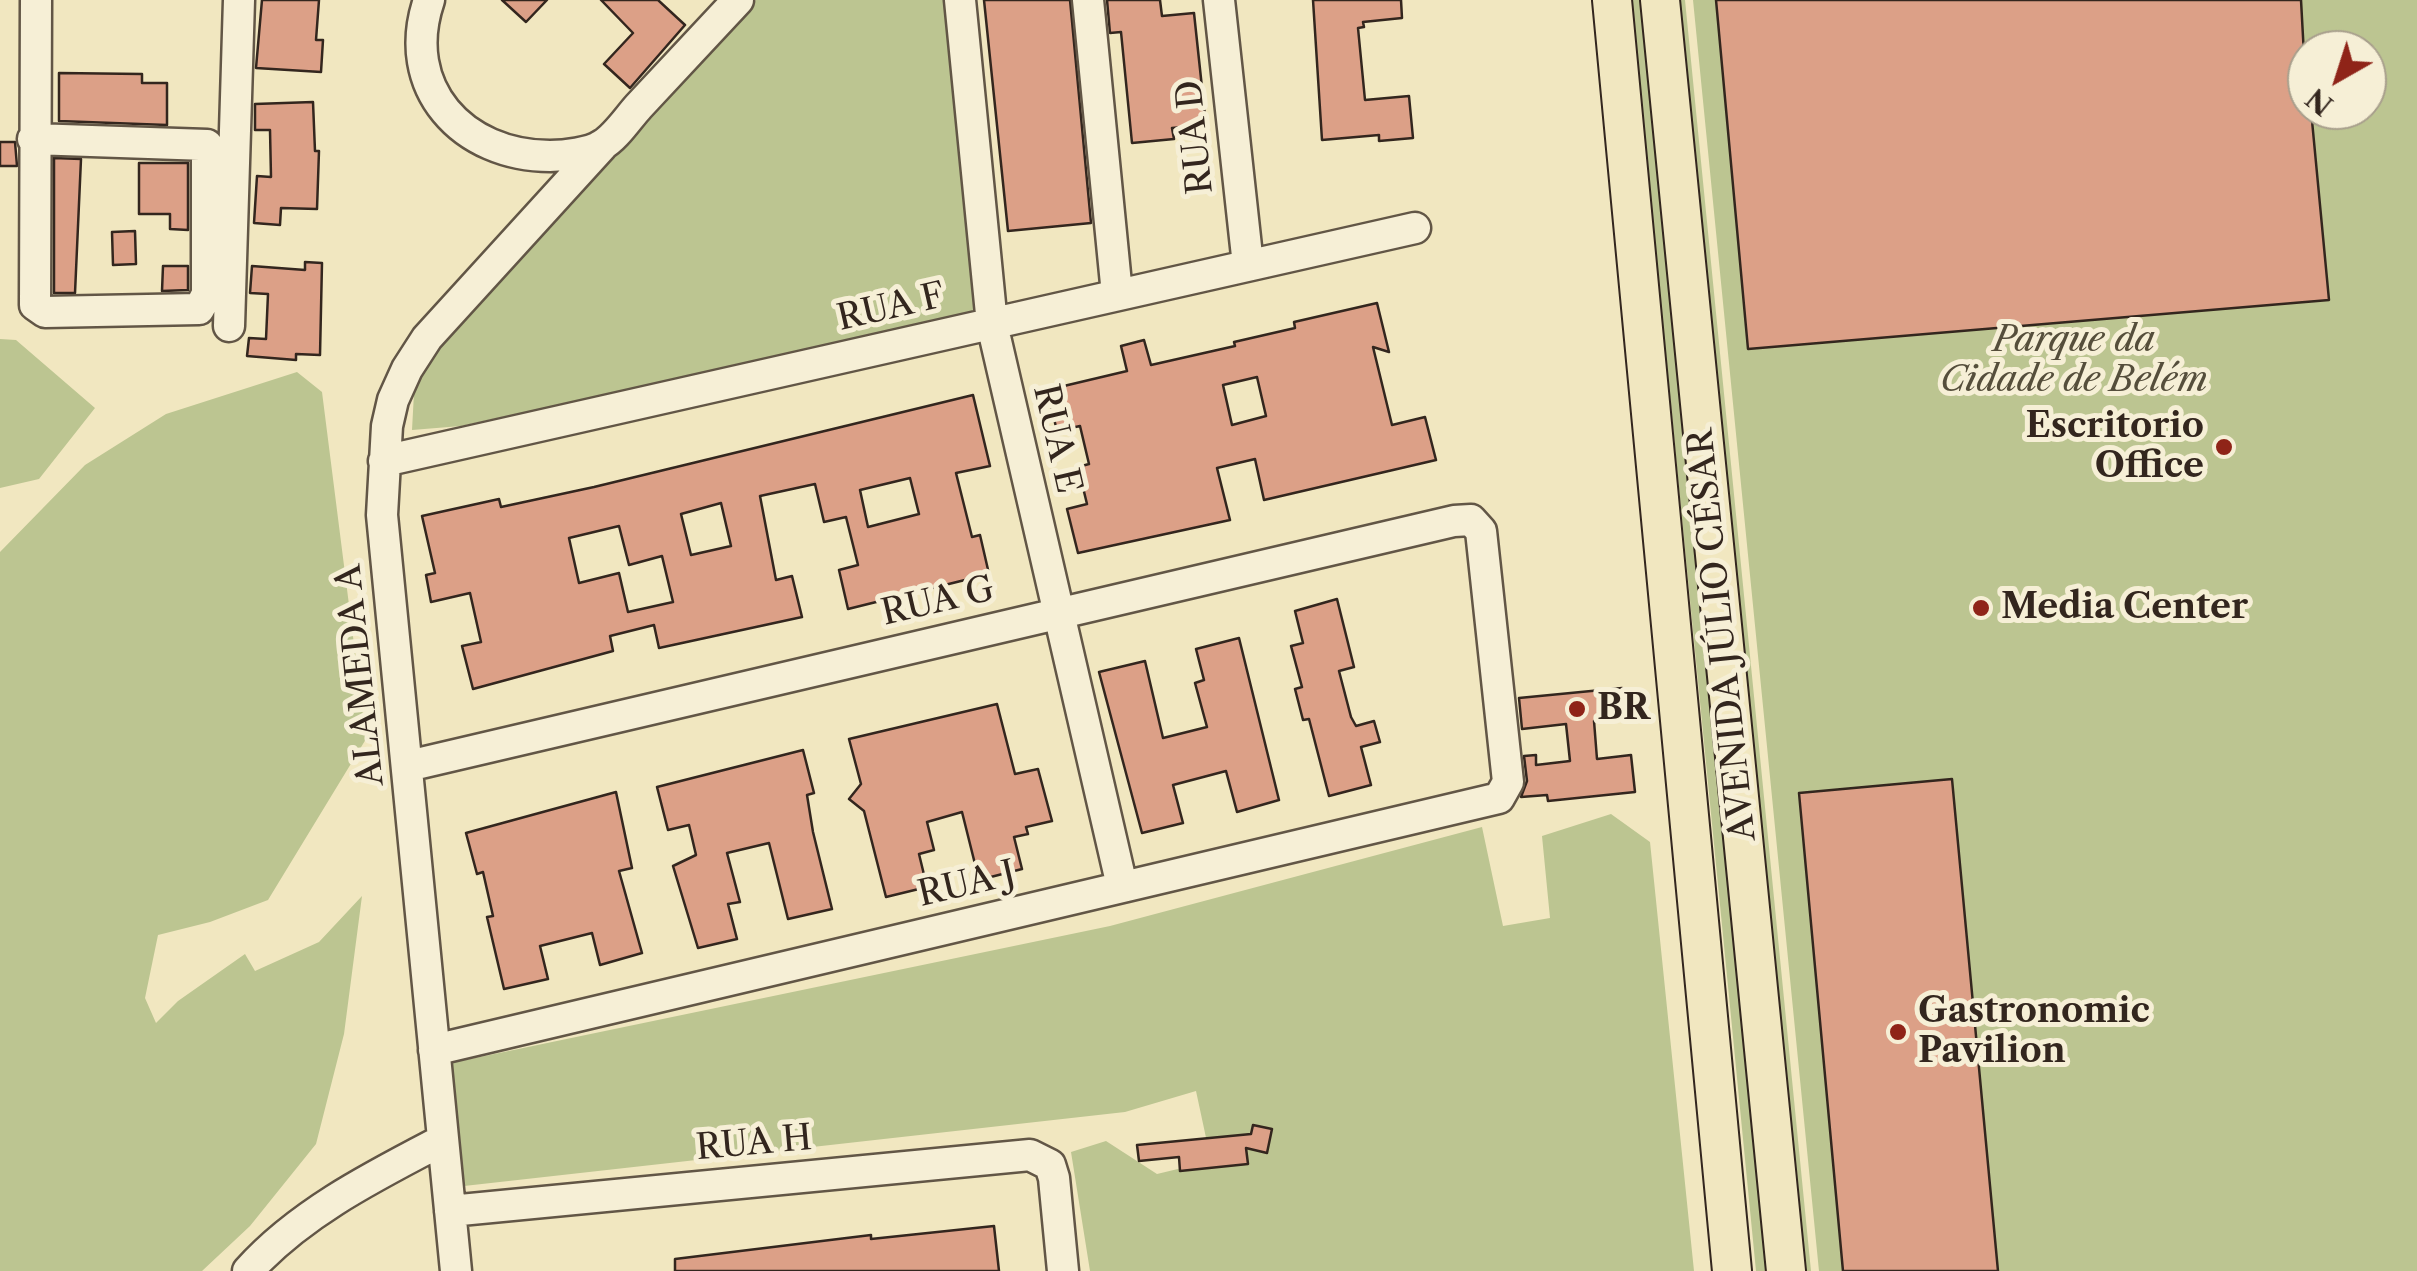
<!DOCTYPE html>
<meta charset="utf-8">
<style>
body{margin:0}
#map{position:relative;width:2417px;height:1271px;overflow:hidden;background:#f1e7c0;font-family:"Libre Caslon Text",serif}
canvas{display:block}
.north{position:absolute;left:2287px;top:30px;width:100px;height:100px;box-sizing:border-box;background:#f6efd6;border:2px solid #a89f8c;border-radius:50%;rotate:219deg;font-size:28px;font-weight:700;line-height:40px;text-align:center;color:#33261e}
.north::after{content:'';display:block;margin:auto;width:35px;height:45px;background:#8f2418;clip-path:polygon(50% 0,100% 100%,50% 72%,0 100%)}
</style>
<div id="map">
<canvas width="2417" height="1271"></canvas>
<div class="north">N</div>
</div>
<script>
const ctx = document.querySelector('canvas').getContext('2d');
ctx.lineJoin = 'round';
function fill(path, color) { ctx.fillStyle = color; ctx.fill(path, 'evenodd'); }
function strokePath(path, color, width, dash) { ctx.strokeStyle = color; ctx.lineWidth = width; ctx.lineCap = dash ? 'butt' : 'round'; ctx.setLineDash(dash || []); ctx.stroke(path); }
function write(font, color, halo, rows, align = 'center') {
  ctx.font = font + ' "Libre Caslon Text",serif'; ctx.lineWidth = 10; ctx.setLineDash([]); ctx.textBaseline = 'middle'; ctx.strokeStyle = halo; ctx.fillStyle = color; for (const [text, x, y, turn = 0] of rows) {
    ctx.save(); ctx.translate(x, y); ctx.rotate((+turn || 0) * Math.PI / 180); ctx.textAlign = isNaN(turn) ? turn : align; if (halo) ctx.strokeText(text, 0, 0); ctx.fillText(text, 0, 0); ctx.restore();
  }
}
const green = new Path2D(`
 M756 0H950L980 313 461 426 412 430 414 393 435 347Z
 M1631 0H1642L1768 1271H1756Z
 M1676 0H1685L1811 1271H1803Z
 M1693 0H2417V1271H1819ZM2307 50H2367V110H2307Z
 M0 339 16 340 95 408 39 479 0 488Z
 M297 372 322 392 366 739 268 900 210 922 158 935 145 998 156 1023 178 1001 245 954 255 971 319 942 362 896 344 1034 316 1144 250 1226 202 1271H0V552L85 465 166 414Z
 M1611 814 1650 842 1694 1271H1090L1071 1152 1106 1141 1157 1174 1211 1161 1196 1091 1125 1112 464 1186 451 1063 1110 926 1482 827 1503 926 1550 918 1542 836Z`);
const building = new Path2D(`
 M262 0H319L316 40H323L321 72 256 68Z
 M502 0H547L526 22Z
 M601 0H658L685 25 630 88 604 64 633 33Z
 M984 0H1070L1091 223 1008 231Z
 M1107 0H1160L1162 16 1194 13 1206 125 1172 128 1174 139 1132 143 1121 32 1110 33Z
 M1313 0H1401L1402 18 1363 22 1364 27 1358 28 1365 100 1409 96 1413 138 1379 141V135L1322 140Z
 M1716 0H2301L2307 110H2311L2329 300 1748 349Z
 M59 73 142 74V83H167V125L59 121Z
 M313 102 315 151H319L317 209 281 208 280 225 254 223 257 176 271 177 270 130H255V104Z
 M0 142H15L17 166H0Z
 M54 158 81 159 75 293H54Z
 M139 163H188V230L170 229V214H139Z
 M135 231 136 264 113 265 112 232Z
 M305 262 322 263 320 355 296 354V360L247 356 249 338 266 339 268 294 250 293 252 266 305 270Z
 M163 266H188V290L162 291Z
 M1377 303 1389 352 1373 347 1392 425 1425 417 1436 460 1264 500 1255 459 1217 468 1230 520 1078 553 1067 509 1087 504 1078 467 1089 464 1080 426 1057 431 1047 390 1127 371 1121 346 1144 340 1151 365 1235 346 1234 342 1295 328 1294 322ZM1257 377 1266 416 1232 425 1223 385Z
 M973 395 990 466 956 473 972 537 980 535 989 574 848 609 839 570 858 565 846 517 824 522 815 484 760 496 776 580 792 576 802 617 659 648 654 625 610 636 613 651 473 689 462 646 481 642 470 593 431 602 426 575 435 573 422 516 499 499 501 507 594 487ZM910 478 919 514 868 527 860 490ZM721 503 731 546 691 555 681 514ZM619 526 629 565 662 556 673 602 628 612 619 573 579 583 569 538Z
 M1337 599 1354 667 1339 671 1351 717 1356 726 1374 721 1380 742 1361 747 1371 785 1329 796 1309 719 1303 720 1295 689 1302 687 1291 646 1303 643 1295 611Z
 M1239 638 1279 800 1237 812 1226 771 1173 785 1183 823 1142 833 1099 672 1145 661 1163 738 1207 727 1195 683 1204 680 1196 649Z
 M1622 688 1626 718 1594 721 1597 759 1631 755 1635 792 1548 801 1547 795 1521 797 1527 781 1524 756 1536 755V765L1570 761 1566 724 1522 729 1519 698Z
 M997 704 1015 774 1038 769 1052 821 1026 827 1028 834 1014 837 1022 869 979 880 962 812 927 822 934 850 919 854 927 887 886 897 864 811 849 799 861 784 849 739Z
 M803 750 814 793 807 795 813 832 832 909 788 919 769 843 727 853 740 902 728 904 737 939 698 948 673 866 696 855 689 825 668 830 657 787Z
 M1952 779 1998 1271H1843L1799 793Z
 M616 792 632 868 619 871 642 953 600 965 592 933 540 946 548 979 504 989 487 917 493 916 483 872 477 874 466 833Z
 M1253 1125 1272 1129 1267 1153 1246 1148 1248 1164 1180 1171 1179 1157 1139 1161 1137 1145 1251 1134Z
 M994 1226 999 1271H675V1259L871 1235V1239Z`);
const minor = new Path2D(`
 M429 0C399 88 463 156 550 156 564 156 591 153 602 145 616 137 628 118 639 106 672 71 705 35 738 0
 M960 0 992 324 1122 886
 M1088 0 1117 294
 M1219 0 1248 265
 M33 139 207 145V294L199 309 45 312 35 305 36 0
 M229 326 239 0
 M384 461 1415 228
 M408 766 1454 521 1471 520 1481 531 1508 782 1499 798 434 1050
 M450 1211 1030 1155 1050 1165 1054 1178 1063 1271
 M248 1271C300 1213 374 1176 443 1140
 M456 1271 382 515 387 426 393 400 407 369 427 338 602 146`);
const major = new Path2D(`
 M1612 0 1732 1271
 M1660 0 1786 1271`);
const markers = [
 [2224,447,10,"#8f2418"],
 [1981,608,10,"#8f2418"],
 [1577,709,10,"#8f2418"],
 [1898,1032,10,"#8f2418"]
];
const streetNames = [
 ["RUA D",1196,137,-96],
 ["RUA F",891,308,-13],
 ["RUA E",1056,439,77],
 ["RUA G",938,602,-13],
 ["AVENIDA JÚLIO CÉSAR",1723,635,-96],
 ["ALAMEDA A",361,675,-96],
 ["RUA J",967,885,-13],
 ["RUA H",754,1144,-5]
];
const parkNames = [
 ["Parque da",2074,341],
 ["Cidade de Belém",2074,381]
];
const poiNames = [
 ["Escritorio",2204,427,"right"],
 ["Office",2204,467,"right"],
 ["Media Center",2001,608],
 ["BR",1597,709],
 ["Gastronomic",1918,1012],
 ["Pavilion",1918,1052]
];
fill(green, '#bcc591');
fill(building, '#dca087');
strokePath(building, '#33261e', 2.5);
strokePath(minor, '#625646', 35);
strokePath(major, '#33261e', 42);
strokePath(minor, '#f6efd6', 30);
strokePath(major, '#f1e7c0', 38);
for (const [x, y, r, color] of markers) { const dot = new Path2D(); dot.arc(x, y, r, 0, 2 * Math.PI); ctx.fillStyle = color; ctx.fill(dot); strokePath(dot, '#f6efd6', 4); }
write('35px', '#33261e', '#f6efd6', streetNames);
write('italic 35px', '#554e3b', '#f6efd6', parkNames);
write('bold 35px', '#33261e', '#f6efd6', poiNames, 'left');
</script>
